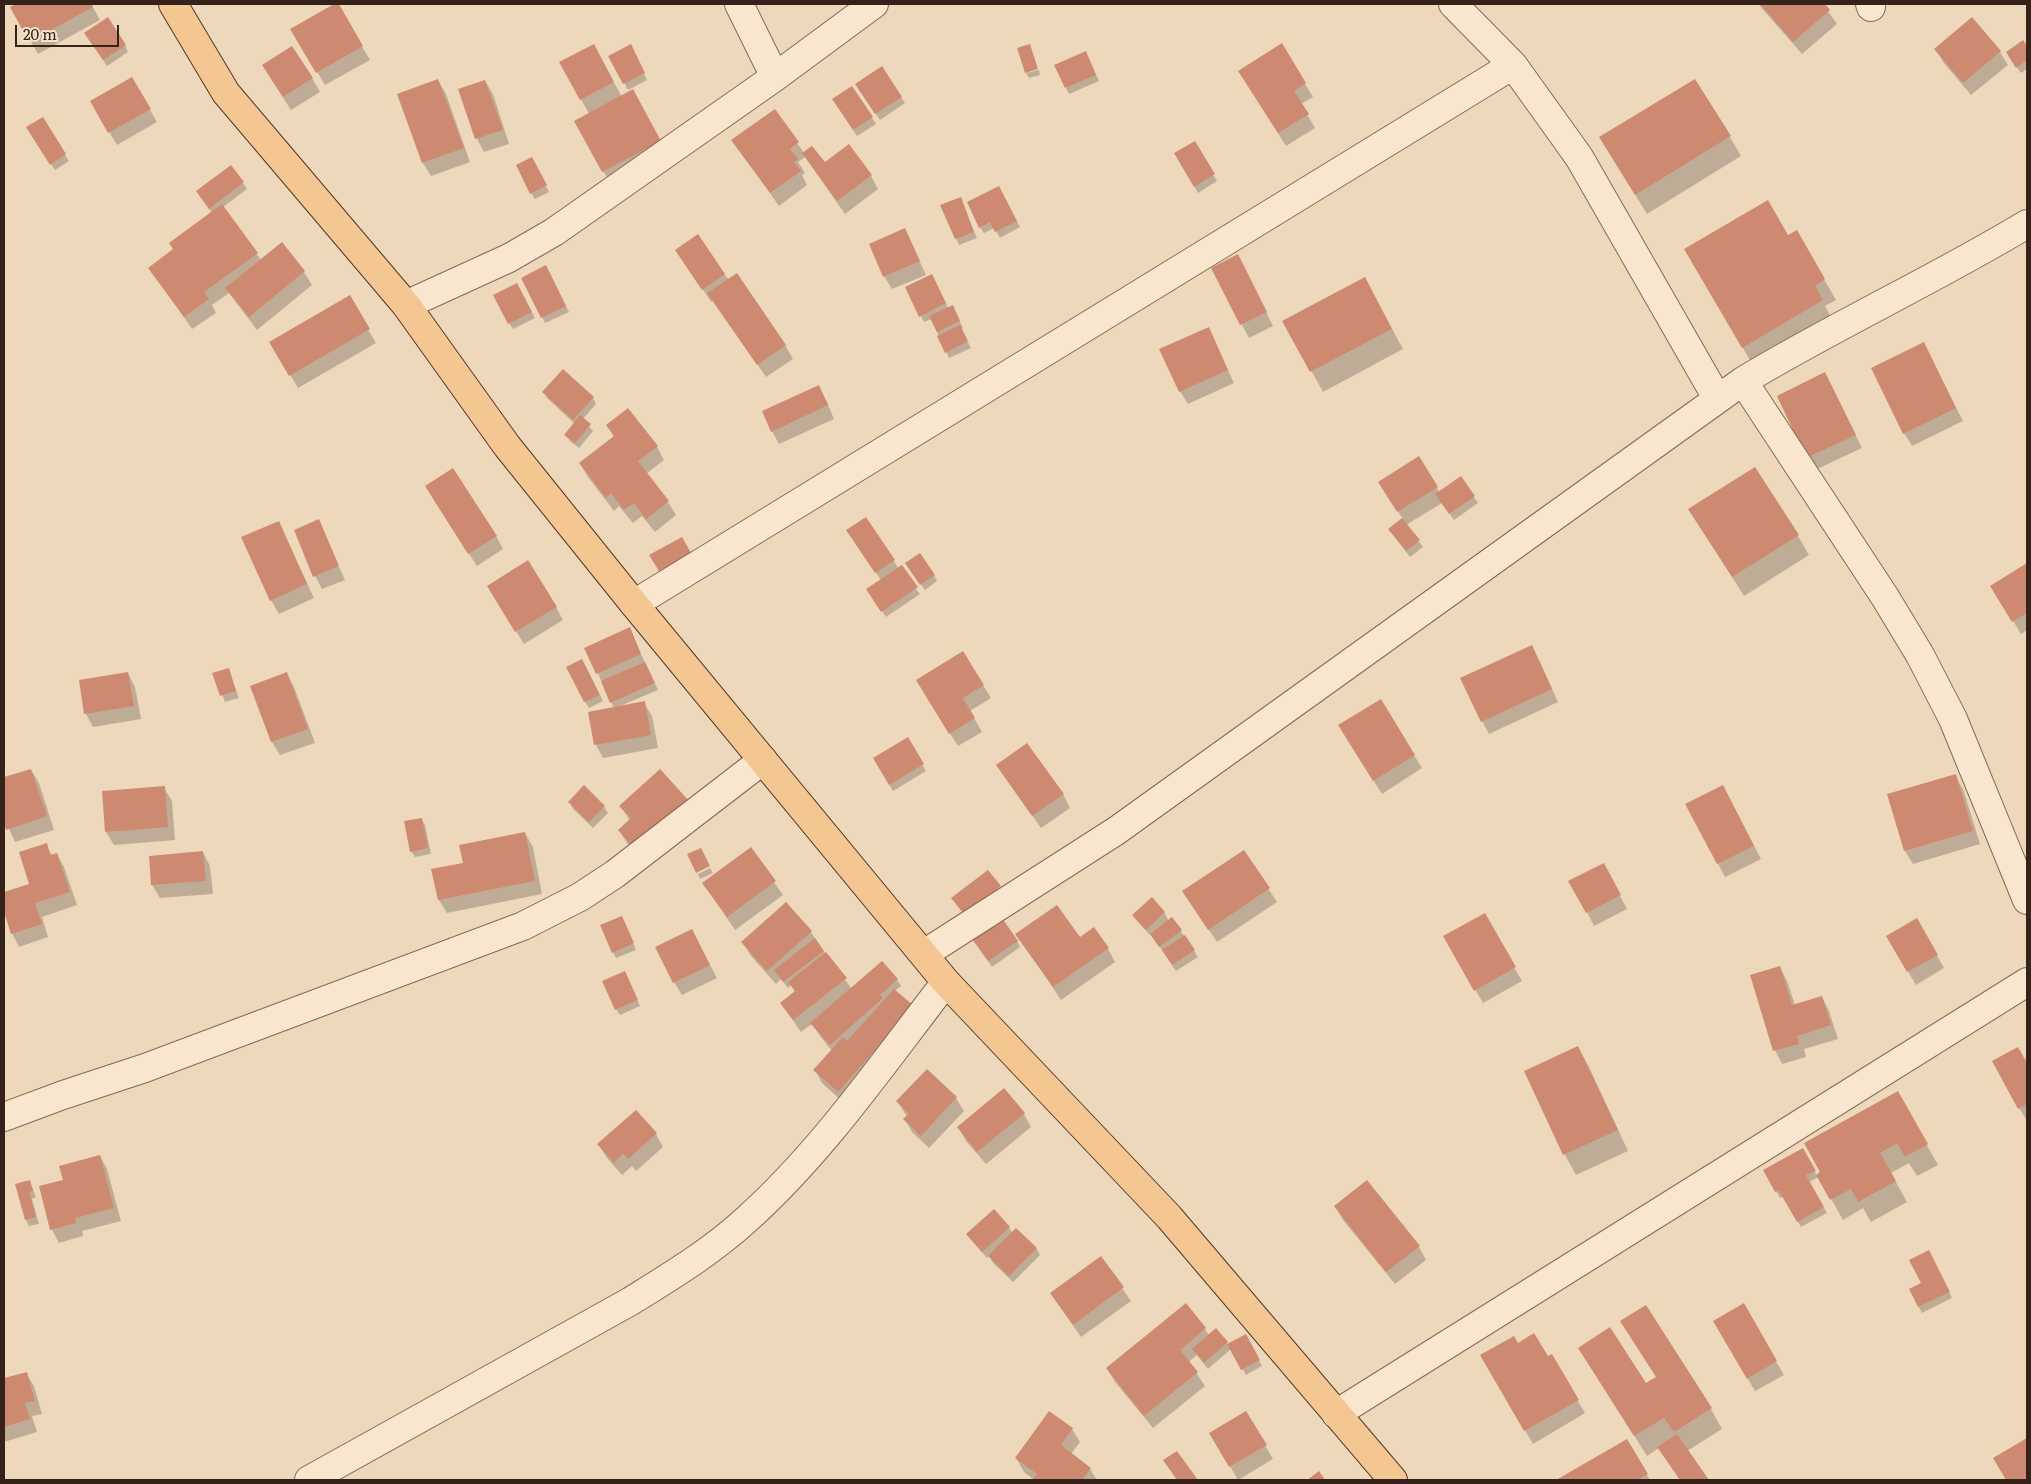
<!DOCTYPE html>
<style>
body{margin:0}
#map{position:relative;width:2031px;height:1484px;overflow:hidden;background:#eed8bc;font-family:Literata,serif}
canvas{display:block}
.frame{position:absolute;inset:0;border:5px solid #35231b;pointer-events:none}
.scale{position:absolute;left:15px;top:25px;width:104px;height:22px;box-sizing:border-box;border:2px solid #35231b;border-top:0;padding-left:6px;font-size:15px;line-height:18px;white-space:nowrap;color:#35231b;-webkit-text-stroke:4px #f6e3cc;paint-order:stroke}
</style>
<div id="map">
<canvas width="2031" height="1484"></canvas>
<div class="frame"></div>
<div class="scale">20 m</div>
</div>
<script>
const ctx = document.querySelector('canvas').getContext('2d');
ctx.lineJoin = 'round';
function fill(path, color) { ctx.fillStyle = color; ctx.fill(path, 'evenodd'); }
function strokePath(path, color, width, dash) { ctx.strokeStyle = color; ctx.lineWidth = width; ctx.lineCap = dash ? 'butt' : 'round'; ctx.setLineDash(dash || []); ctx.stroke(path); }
const shadow = new Path2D(`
 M19 4H91L100 20 38 54 12 8Z
 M336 4 370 60 325 85 292 29Z
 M1758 4H1823L1837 24 1802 54Z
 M1972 18 2000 52 2008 65 1971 95 1943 62 1936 49Z
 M89 39 125 45 128 52 107 66Z
 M2023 42 2027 48V69L2021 73 2011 59Z
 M1281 45 1313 97 1301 104 1315 128 1286 146 1247 84Z
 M634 52 647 80 628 90 610 56Z
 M601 59 622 97 667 155 611 184 603 171 589 114 581 99Z
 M1089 59 1099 81 1069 94 1066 88Z
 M1039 70 1040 75 1029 78 1026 73Z
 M312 78 320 92 291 110 271 79Z
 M132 79 157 122 117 145 91 102Z
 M438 80 446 94 470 162 431 176 423 163 398 95Z
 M485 81 493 94 509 144 484 152 477 139 459 90Z
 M852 87 876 124 857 136 837 105Z
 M860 90 901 97 905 103 880 120Z
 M774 110 804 153 824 164 871 176 878 189 845 214 805 157 798 162 805 173 802 175 807 185 779 206 733 140Z
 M42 119 69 161 55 170 31 134Z
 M1730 137 1741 156 1647 214 1612 157Z
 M1195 143 1217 181 1198 193 1176 154Z
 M535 164 549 192 535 199 531 193Z
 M231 166 247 189 223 207 261 260 282 244 304 272 312 285 257 330 229 293 212 305 216 313 192 329 150 268 174 250 212 213 201 197Z
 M1002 193 1020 227 1000 238 994 228 984 233 980 227Z
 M960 198 977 238 959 245 942 206Z
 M905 230 926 275 892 289 884 276Z
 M1796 231 1836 300 1825 306 1833 321 1754 367 1685 249 1788 236Z
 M677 250 724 274 785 345 793 359 766 377 713 300 711 302Z
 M1212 268 1245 269 1273 326 1249 338Z
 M549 272 569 312 545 323 542 317Z
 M935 281 948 308 956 313 963 328 961 329 971 348 949 358 931 319 924 322 921 316Z
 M520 290 535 318 513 329 509 323Z
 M349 297 376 343 298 388 271 342Z
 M1376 299 1403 349 1323 392 1284 321Z
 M1208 328 1234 383 1188 404 1180 391Z
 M1924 344 1963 421 1912 446 1904 433Z
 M1825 374 1862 448 1815 470 1807 457Z
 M544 392 593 398 596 404 583 419 593 431 579 448 570 441 566 435 575 424 547 398Z
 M826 400 834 419 779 444 772 431Z
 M607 425 657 447 664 460 646 474 668 502 676 515 655 532 642 516 633 523 619 506 614 511 588 477 580 463 614 437Z
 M1419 458 1440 493 1461 478 1478 503 1454 520 1442 503 1406 525 1423 547 1410 557 1394 536 1403 519 1387 495Z
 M434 500 496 536 503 549 477 566Z
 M866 519 899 569 920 594 886 617 872 595 881 580 852 537Z
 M318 521 345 580 322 589 315 576Z
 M279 523 314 598 279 614 271 600Z
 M1702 529 1798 536 1809 555 1744 596Z
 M2027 565V630L2021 634 1992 586Z
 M911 570 934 575 937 581 925 590Z
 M496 599 556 607 563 620 524 644Z
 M629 629 658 690 620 706 644 703 652 716 658 748 603 758 596 745 589 713 614 708 586 648Z
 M1539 660 1558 702 1489 734 1482 721Z
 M585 666 603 701 589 708 585 702Z
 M228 669 239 698 225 702 214 673Z
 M128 673 135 687 141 719 93 727 86 714 80 681Z
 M286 673 294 687 315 743 280 755 272 742 252 686Z
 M983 685 991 698 970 711 982 732 958 746 925 694Z
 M907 739 926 771 893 791 874 759Z
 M1347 739 1414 755 1422 768 1382 794Z
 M997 765 1063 794 1070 808 1041 828Z
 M31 770 39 783 54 830 15 842 4 818V779Z
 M660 771 644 862 627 843 619 830 630 821 621 807Z
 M1955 776 1963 789 1980 844 1913 864 1905 851 1889 795Z
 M584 787 604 807 608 813 593 828 573 809 570 802Z
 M164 788 172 801 175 840 114 845 106 832Z
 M1730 799 1761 859 1725 877 1687 804Z
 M421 819 425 825 431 854 415 857 411 851Z
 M525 833 533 847 542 894 447 913 439 900 464 864Z
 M46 845 52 855 57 854 64 867 77 905 42 917 48 937 19 947 12 933 4 908V894L31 885Z
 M751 849 783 895 735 930 703 883Z
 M203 852 210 866 213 894 160 898 152 885Z
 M1244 852 1277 902 1217 942 1192 905Z
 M710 868 713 873 700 879 698 874Z
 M988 872 1003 893 968 920 953 899Z
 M1611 878 1627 909 1594 926 1587 912Z
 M786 904 811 932 819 945 852 989 897 980 901 986 895 991 913 1007 846 1105 822 1083 815 1070 832 1051 820 1036 812 1024 801 1032 781 1003 795 992 791 985 788 988 781 979 776 984 751 956 743 943Z
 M1164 912 1169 921 1172 918 1198 957 1176 971 1151 934 1150 935 1137 921 1133 915Z
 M1484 915 1522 981 1483 1003 1445 937Z
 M1917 920 1944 968 1916 985 1888 937Z
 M625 923 636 950 616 958 613 952Z
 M1017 934 1080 939 1108 949 1115 962 1061 1000Z
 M1017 941 1020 947 992 967 977 945Z
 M699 944 717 978 682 995 674 982Z
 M1780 967 1787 981 1795 1005 1822 997 1829 1011 1838 1039 1804 1049 1806 1057 1782 1064 1775 1050Z
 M628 979 640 1006 620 1015 616 1009Z
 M1578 1047 1589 1067 1628 1151 1576 1175 1565 1155 1526 1071Z
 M2018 1048 2027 1065V1121L2019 1108Z
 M927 1071 956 1098 964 1111 929 1148 912 1132 905 1119 907 1117 898 1102Z
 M1004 1090 1024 1114 1031 1127 986 1164 966 1141 958 1127Z
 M1909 1113 1938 1165 1917 1176 1909 1163 1891 1173 1907 1202 1871 1222 1863 1208 1843 1220 1819 1177 1809 1182 1827 1213 1801 1227 1784 1196 1780 1198 1765 1171 1803 1149 1817 1176Z
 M656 1134 663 1147 636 1171 632 1166 622 1175 607 1158 599 1145Z
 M100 1156 107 1169 121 1221 82 1231 83 1236 59 1243 52 1230Z
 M30 1182 36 1197 32 1199 39 1224 29 1226 26 1220 16 1185Z
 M1335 1206 1419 1247 1426 1260 1395 1284 1343 1220Z
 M1009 1228 1013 1233 1036 1248 1040 1255 1013 1282 993 1263 989 1255 987 1258 967 1235Z
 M1101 1258 1131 1301 1081 1337 1051 1294Z
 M1932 1258 1952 1298 1922 1313 1911 1290 1923 1284Z
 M1186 1305 1210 1336 1216 1330 1228 1345 1245 1336 1262 1366 1246 1375 1231 1349 1208 1369 1197 1355 1189 1362 1205 1386 1153 1428 1115 1382 1107 1369Z
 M1743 1305 1784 1375 1755 1391 1715 1322Z
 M1518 1345 1548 1358 1551 1356 1585 1413 1533 1444 1481 1356Z
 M1579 1348 1645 1385 1711 1409 1722 1429 1687 1451 1708 1480H1680L1659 1448 1647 1456Z
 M26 1373 34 1386 42 1414 32 1416 37 1432 4 1442V1380Z
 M1246 1413 1273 1459 1238 1480 1211 1433Z
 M1072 1429 1080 1442 1071 1454 1090 1469 1097 1480H1034L1024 1472 1016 1458Z
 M2027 1439V1480H2008L1995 1458Z
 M1626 1440 1650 1480H1558Z`);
const building = new Path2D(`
 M16 4H92L93 7 29 42 10 7Z
 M334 4H339L363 46 316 73 290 29Z
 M1760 4H1825L1830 10 1793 42Z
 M108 17 126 45 103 60 84 33Z
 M1972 17 2001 51 1963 83 1934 49Z
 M2023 40 2027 46V60L2016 68 2006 52Z
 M1282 43 1306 83 1294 91 1309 114 1278 133 1238 71Z
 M594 44 614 82 580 100 559 62Z
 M631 44 645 73 623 84 608 56Z
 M1030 44 1038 69 1025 73 1017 48Z
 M292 46 313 78 283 97 262 65Z
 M1086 51 1096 75 1065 88 1054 65Z
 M882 66 902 97 875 114 855 84Z
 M132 77 151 109 108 133 90 101Z
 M438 79 464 148 422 163 397 94Z
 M1695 79 1731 136 1635 195 1599 137Z
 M485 80 503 130 475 139 458 89Z
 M852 86 873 117 853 130 832 99Z
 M633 89 661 141 602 172 574 121Z
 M775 109 799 142 790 149 798 159 794 162 801 171 770 193 731 140Z
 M43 117 66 154 50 165 26 127Z
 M1195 141 1215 174 1194 187 1174 153Z
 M849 144 872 175 837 201 802 153 812 146 825 162Z
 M532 157 547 185 530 194 516 165Z
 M231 165 244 182 209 209 196 191Z
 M999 186 1017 221 995 232 990 222 979 228 967 202Z
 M961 197 974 232 955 239 940 205Z
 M1768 200 1788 235 1797 230 1825 279 1815 286 1823 300 1742 348 1684 249Z
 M222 204 258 253 204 292 209 299 184 317 148 268 173 249 169 243Z
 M905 228 920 261 883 277 869 244Z
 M698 234 725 274 702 290 675 250Z
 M282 242 305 271 249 317 225 288Z
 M1238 254 1267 312 1240 325 1211 268Z
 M546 265 566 306 541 318 521 278Z
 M737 273 786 345 757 365 707 293Z
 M932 274 946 303 919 317 905 287Z
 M1365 277 1392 329 1310 372 1282 321Z
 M517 283 532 312 508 324 493 295Z
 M350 295 370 329 289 376 269 342Z
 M953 305 960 321 937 332 929 316Z
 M960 325 968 341 945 353 937 336Z
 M1209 327 1228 370 1179 392 1159 349Z
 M1924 342 1956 408 1903 434 1871 368Z
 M563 369 594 397 573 420 542 392Z
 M1825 372 1856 435 1806 458 1777 396Z
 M819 385 828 405 771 432 762 411Z
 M628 408 658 446 638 461 669 501 646 519 634 503 624 510 611 493 606 498 579 463 614 436 606 425Z
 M580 415 591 424 575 443 564 435Z
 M1419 456 1438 487 1397 512 1378 482Z
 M1755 467 1799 535 1732 577 1688 509Z
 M453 468 497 536 468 554 425 486Z
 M1461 476 1475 496 1449 514 1435 494Z
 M866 517 895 560 875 573 846 530Z
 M1402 518 1420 540 1406 551 1388 529Z
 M319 519 339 566 313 577 294 530Z
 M279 521 307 584 270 601 241 537Z
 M682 537 694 558 662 576 649 555Z
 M920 553 935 575 920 585 905 563Z
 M528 560 557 607 515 632 487 586Z
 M2027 563V613L2012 622 1990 586Z
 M902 565 918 587 881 612 866 589Z
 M630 627 641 654 596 674 584 648Z
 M1532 645 1552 689 1481 722 1460 678Z
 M963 651 984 685 963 698 975 718 949 734 916 680Z
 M582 659 600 695 584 702 566 667Z
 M645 662 655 683 610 703 601 681Z
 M229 668 236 691 220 696 212 673Z
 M128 672 134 706 84 714 79 680Z
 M287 672 308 729 271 742 250 686Z
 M1381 699 1415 755 1373 781 1338 725Z
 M645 701 651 735 594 745 588 712Z
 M908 737 924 764 889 785 873 758Z
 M1027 743 1064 794 1032 816 996 765Z
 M31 769 47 816 6 830 4 822V777Z
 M660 769 690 802 635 850 618 830 631 818 619 806Z
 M1956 774 1973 831 1904 851 1887 794Z
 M584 785 605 806 589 822 568 802Z
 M1723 785 1754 846 1717 864 1685 804Z
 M165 786 168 827 105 832 102 791Z
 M422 818 428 848 410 852 404 821Z
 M525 832 535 881 438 900 431 869 463 863 459 845Z
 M47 843 50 855 57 853 70 892 35 903 42 924 11 934 4 912V892L29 884 19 852Z
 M751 847 776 881 727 917 702 883Z
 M701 848 710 866 696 873 687 854Z
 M1244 850 1270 888 1208 930 1182 891Z
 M203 851 206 881 151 885 149 856Z
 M1604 863 1621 895 1586 913 1568 881Z
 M988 870 1001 886 964 914 951 898Z
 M1152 897 1165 912 1146 930 1132 915Z
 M786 902 812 931 767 971 741 942Z
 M1057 905 1080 937 1094 927 1109 948 1053 987 1015 934Z
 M1485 913 1516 967 1474 991 1443 936Z
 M622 916 634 943 612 953 600 925Z
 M1172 917 1182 930 1159 947 1150 934Z
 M1002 918 1018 941 988 961 972 939Z
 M1917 918 1938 955 1907 972 1886 936Z
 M692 929 710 965 673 983 655 947Z
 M1185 935 1195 950 1172 965 1162 950Z
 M815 938 824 951 783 982 774 970Z
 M826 952 847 978 793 1020 780 1003 795 991 788 982Z
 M882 961 898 979 880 995 883 998 830 1045 810 1023Z
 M1780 966 1792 1005 1822 996 1831 1025 1797 1036 1799 1044 1773 1051 1750 975Z
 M625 971 638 1000 615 1010 602 981Z
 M894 989 914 1006 838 1092 813 1070 843 1037 847 1041Z
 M1578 1046 1618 1130 1563 1155 1524 1071Z
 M2018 1047 2027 1063V1104L2018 1109 1992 1061Z
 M927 1069 957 1097 921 1136 903 1119 909 1114 896 1101Z
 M1004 1088 1025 1113 977 1152 957 1127Z
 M1898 1091 1928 1144 1905 1157 1897 1143 1880 1153 1896 1181 1858 1202 1851 1189 1830 1200 1816 1175 1820 1172 1804 1143Z
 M636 1110 657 1133 628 1159 623 1153 614 1163 597 1144Z
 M1803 1148 1816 1171 1806 1175 1824 1207 1797 1222 1779 1191 1775 1192 1763 1170Z
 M100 1155 114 1208 75 1218 76 1223 50 1230 39 1186 63 1180 59 1166Z
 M30 1180 33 1191 29 1192 36 1217 25 1220 15 1184Z
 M1367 1180 1420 1246 1386 1272 1334 1206Z
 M994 1209 1010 1227 982 1252 966 1234Z
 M1016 1228 1037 1248 1009 1276 988 1256Z
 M1929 1250 1950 1292 1918 1307 1909 1289 1921 1283 1909 1260Z
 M1101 1256 1124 1287 1073 1325 1050 1293Z
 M1186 1303 1206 1328 1180 1350 1198 1372 1144 1416 1106 1368Z
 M1744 1303 1777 1361 1747 1379 1713 1321Z
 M1646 1305 1712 1408 1674 1432 1664 1418 1634 1436 1578 1348 1610 1327 1646 1383 1656 1377 1620 1321Z
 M1216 1328 1228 1342 1204 1363 1192 1349Z
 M1534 1333 1548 1356 1552 1354 1579 1400 1524 1431 1480 1355 1514 1336 1518 1343Z
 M1246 1334 1260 1360 1241 1370 1227 1344Z
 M27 1372 35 1401 25 1403 30 1419 4 1427V1378Z
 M1049 1411 1073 1428 1061 1445 1091 1468 1082 1480H1032L1037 1474 1015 1458Z
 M1246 1411 1267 1445 1229 1467 1209 1433Z
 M1677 1434 1709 1480H1680L1657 1447Z
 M2027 1438V1480H2006L1993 1458Z
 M1627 1439 1648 1474 1638 1480H1556Z
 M1177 1451 1198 1480H1177L1163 1460Z
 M1319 1471 1325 1480H1307Z`);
const minor = new Path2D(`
 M739 4 775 77
 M1453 4 1513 65 1579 157 1717 398
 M1870 4 1871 7
 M406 305 509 258 554 232 775 77 874 4
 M1743 381 1885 597 1920 655 1953 719 2027 900
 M634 604 1513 65
 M924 954 1116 831 1743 381C1836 325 1934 280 2027 224
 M4 1117 63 1095 145 1068 523 926 580 897 615 874 763 760
 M1336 1414 2027 982
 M309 1480 631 1301C671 1276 711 1252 746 1220 823 1151 883 1063 946 982`);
const major = new Path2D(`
 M173 4 226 93 406 305 507 446 634 604 946 982 1169 1217 1393 1480`);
fill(shadow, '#0003');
fill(building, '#ce8971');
strokePath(minor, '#866855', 30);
strokePath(major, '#53372a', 30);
strokePath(minor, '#f9e6cf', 28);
strokePath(major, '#f4c691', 28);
</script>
